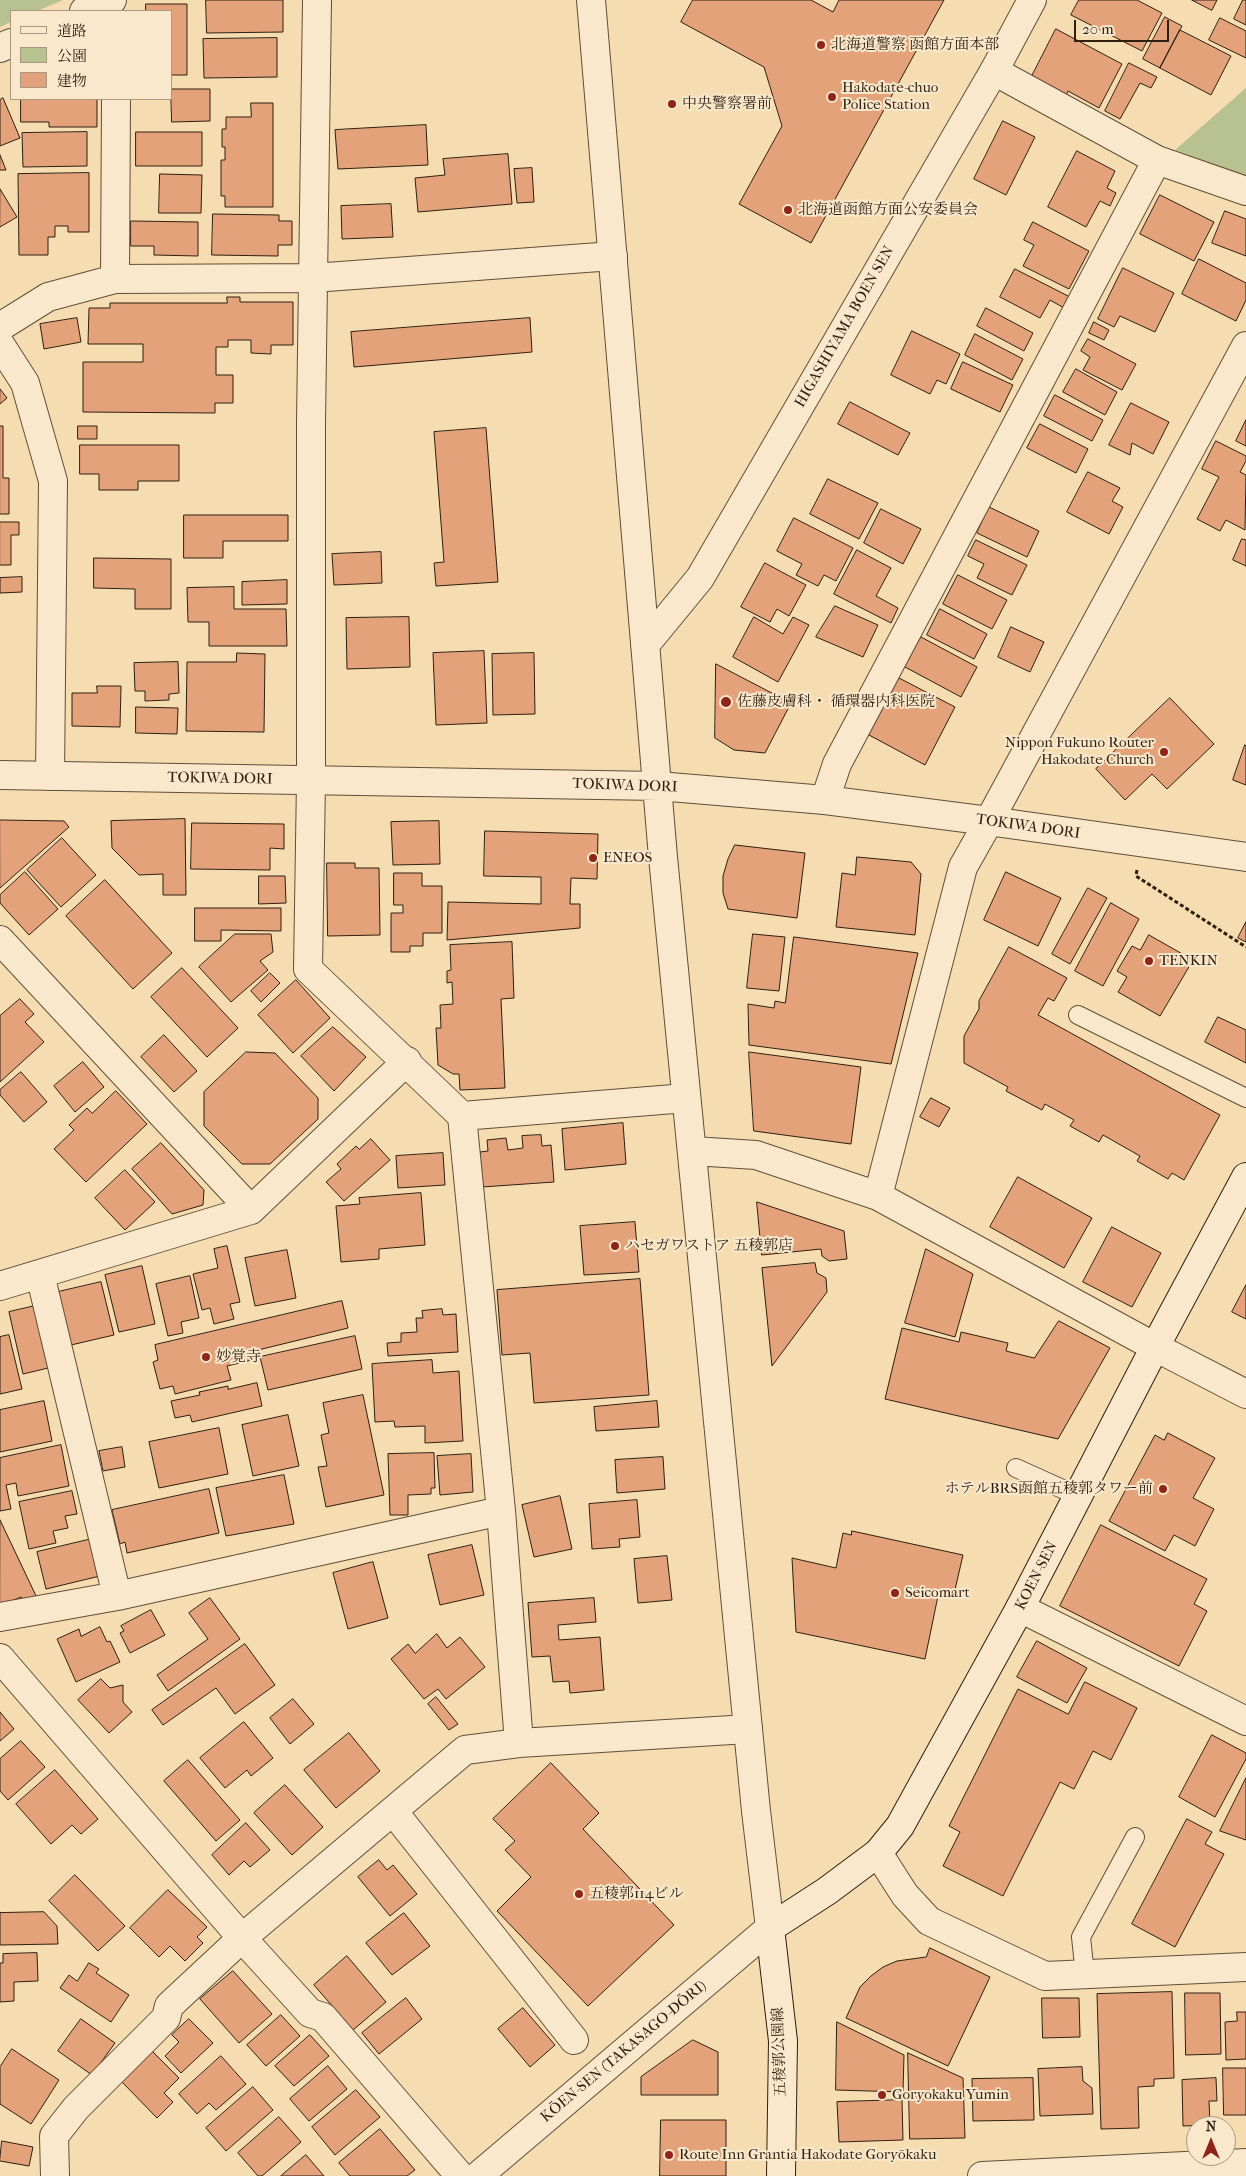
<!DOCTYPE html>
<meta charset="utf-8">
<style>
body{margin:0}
#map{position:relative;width:1246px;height:2176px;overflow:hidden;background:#f6dcb1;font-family:"IM FELL French Canon","Noto Serif JP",serif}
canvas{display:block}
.legend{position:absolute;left:10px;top:10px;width:162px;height:90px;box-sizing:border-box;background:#f9e8cc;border:1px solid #a89881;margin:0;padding:6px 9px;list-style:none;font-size:15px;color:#2f1f10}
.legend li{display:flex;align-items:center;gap:10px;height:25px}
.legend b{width:25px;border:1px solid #a89881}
.north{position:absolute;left:1186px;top:2116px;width:50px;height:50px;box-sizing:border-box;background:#f9e8cc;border:1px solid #a89881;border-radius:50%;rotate:0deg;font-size:14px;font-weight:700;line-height:20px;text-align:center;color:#2f1f10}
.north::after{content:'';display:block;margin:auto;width:18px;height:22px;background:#8f2418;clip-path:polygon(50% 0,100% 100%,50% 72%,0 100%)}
.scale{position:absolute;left:1074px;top:20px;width:95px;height:22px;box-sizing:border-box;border:2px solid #2f1f10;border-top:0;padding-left:6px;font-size:15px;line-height:18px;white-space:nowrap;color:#2f1f10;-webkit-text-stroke:4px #f9e8cc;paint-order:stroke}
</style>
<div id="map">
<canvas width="1246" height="2176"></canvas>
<ul class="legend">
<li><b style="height:6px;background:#f9e8cc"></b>道路</li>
<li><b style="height:14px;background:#b7c290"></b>公園</li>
<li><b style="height:14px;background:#e4a27a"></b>建物</li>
</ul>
<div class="north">N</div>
<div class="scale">20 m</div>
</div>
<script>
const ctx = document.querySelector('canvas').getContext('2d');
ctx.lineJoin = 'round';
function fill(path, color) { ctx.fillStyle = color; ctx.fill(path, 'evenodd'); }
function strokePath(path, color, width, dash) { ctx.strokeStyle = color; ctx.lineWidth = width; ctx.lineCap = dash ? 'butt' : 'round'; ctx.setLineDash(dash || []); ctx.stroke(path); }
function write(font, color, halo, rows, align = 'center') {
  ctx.font = font + ' "IM FELL French Canon","Noto Serif JP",serif'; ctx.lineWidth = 4; ctx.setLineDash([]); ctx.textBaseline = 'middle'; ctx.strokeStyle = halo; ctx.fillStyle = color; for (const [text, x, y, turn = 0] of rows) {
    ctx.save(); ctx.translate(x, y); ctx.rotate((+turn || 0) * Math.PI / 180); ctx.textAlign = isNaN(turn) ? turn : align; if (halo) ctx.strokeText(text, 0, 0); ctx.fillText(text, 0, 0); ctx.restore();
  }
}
const green = new Path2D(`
 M0 0H63L37 11H11V22L0 27Z
 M1246 88V176L1175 150Z`);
const building = new Path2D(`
 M206 0H283V32L207 33Z
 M693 0H811L833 12 839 0H944L811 243 739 204 782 126 764 67 681 22Z
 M1079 0H1137L1162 13 1142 51 1071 15Z
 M1192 0H1217L1212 10Z
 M1243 0H1246V25L1234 19Z
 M146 4H187V75H171V11H146Z
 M1165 17 1182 26 1160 68 1143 59Z
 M1220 18 1246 31V58L1209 40Z
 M1056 29 1122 64 1099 108 1068 91 1064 100 1029 82Z
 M1180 30 1231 56 1211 95 1160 68Z
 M277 38V77L204 78 203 39Z
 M1129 63 1157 77 1151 88 1140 83 1120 119 1105 111Z
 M171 89H210V121L172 122Z
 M3 98 20 138 0 146V100Z
 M21 99H97V127H49V122H21Z
 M251 103H273V207H225V196H221V160H225V147H222V129H226V117H251Z
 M1003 121 1035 137 1006 195 974 179Z
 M426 125 428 165 338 169 335 130Z
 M87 132V166L23 167 22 133Z
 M136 132H202V166H136Z
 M1077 151 1115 171 1107 188 1116 193 1110 206 1100 201 1086 227 1048 207Z
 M508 154 512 204 418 212 415 178 445 175 443 159Z
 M0 155 6 170H0Z
 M532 168 534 202 517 203 514 169Z
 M89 173V232H68V226H55V237H48V255H19L18 174Z
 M160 174 202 175 201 213H159Z
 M0 189 17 217 0 227Z
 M1160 195 1214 222 1194 261 1140 234Z
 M391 204 393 237 342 239 341 206Z
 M1225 211 1246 219V256L1212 243Z
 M213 214 279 215V221H292V245H278V256L212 255Z
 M131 221 198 222V256L154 255V246H131Z
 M1033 222 1089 251 1069 289 1023 266 1034 245 1024 240Z
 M1199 259 1246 283V300L1236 321 1182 294Z
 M1123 268 1174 293 1155 332 1120 316 1114 327 1098 319Z
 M1015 269 1070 297 1064 308 1050 300 1040 318 1000 297Z
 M227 297H240V302H293V345H271V354L251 353V340H228V347H216V375H233V403H215V413L83 412V362H143V344H88L89 308H110V303H227Z
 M986 308 1033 333 1024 351 977 326Z
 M77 318 81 342 44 349 40 324Z
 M530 318 532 352 354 367 351 332Z
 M1094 322 1109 330 1104 340 1089 333Z
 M912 331 960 354 946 384 937 380 930 394 891 375Z
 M975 334 1023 359 1012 380 965 355Z
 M1088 339 1136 364 1122 390 1083 370 1090 357 1081 351Z
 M963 362 1013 385 1000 412 951 389Z
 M1076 369 1117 392 1105 415 1063 392Z
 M0 389 7 398 0 404Z
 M1055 395 1103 420 1092 441 1044 416Z
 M850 402 910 433 898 455 838 424Z
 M1131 403 1169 422 1153 454 1132 443 1130 455 1109 445Z
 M1246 420V446L1236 441Z
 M1040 424 1088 449 1076 473 1027 448Z
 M0 426H3V478H9V514H0Z
 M78 426H97V439H78Z
 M486 428 498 582 436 586 434 563 444 562 434 432Z
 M1216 441 1246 456V461L1240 472 1246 475 1245 530 1226 520 1220 531 1197 519 1219 477 1202 469Z
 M80 445H179V481H138V490H99V474H80Z
 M1088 472 1120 488 1112 501 1123 507 1109 534 1067 512Z
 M828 479 878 503 859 539 810 514Z
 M989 507 1039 531 1027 557 977 533Z
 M881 509 921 529 903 564 864 543Z
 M184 515H288V541H223V558H184Z
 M794 518 853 548 836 581 824 575 818 586 796 575 802 564 777 551Z
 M0 522H19V535H11V565H0Z
 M1242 539 1246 540V566L1233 560Z
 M976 540 1027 565 1012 595 977 578 984 564 968 556Z
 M857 550 891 568 876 596 898 608 891 623 834 594Z
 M381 552 382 583 334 585 332 554Z
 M94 558 171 559V609H135V589L94 588Z
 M765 563 806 585 789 616 777 609 770 622 741 607Z
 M958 575 1007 600 992 629 943 604Z
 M22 577V592L0 593V578Z
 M287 580V604L242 605V582Z
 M234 587V609H286L287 646H209V622H188L187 588Z
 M835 606 878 625 863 657 816 637Z
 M940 609 987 634 974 659 927 635Z
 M409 617 410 667 347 669 346 618Z
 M754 617 783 634 793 617 809 625 778 682 733 657Z
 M1011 627 1044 642 1030 672 998 657Z
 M921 637 977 667 961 697 905 667Z
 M484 651 487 723 436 725 433 653Z
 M237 653 265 654 264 732 186 731 187 662H236Z
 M534 653 535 714 493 715 492 654Z
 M178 662 179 693 169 694V700L145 701V691H135L134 663Z
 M716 664 791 703 765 753 734 750 715 738Z
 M899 678 955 707 925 765 869 735Z
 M97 686H121L120 727 72 726V693H97Z
 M1170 698 1214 744 1167 789 1152 774 1125 800 1096 769Z
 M136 707 178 708 177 734 136 733Z
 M1245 745 1246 746V785L1233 780Z
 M185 819 186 895H163V874L139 875 112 848 111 821Z
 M0 820 64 821 69 827 0 888Z
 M439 821 440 864 393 865 391 822Z
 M192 823 284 824V849L270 848V870L191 869Z
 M485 831 598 834 597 879 571 878 570 904H580V928L447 940 448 902 541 904V877L484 876Z
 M62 838 96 875 61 907 27 870Z
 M735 845 805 853 797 918 728 909 723 893V876L728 859Z
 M857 857 911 862 921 874 915 935 836 927 842 873 855 875Z
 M327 863H355V868H379L380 935 328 936Z
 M25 872 58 909 29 935 0 903V895Z
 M1006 872 1061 898 1038 946 984 920Z
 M394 873H422V886H442V933H423V946H410V952H391V913H403V905H394Z
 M259 876H285L286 903 259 904Z
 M105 880 172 953 133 989 66 916Z
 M1088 888 1107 898 1070 964 1052 954Z
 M1111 903 1139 919 1103 986 1075 971Z
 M195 908H281V931L221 930V941H195Z
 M1246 922V942L1238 938Z
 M235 934H271L273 952 260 961 268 970 231 1002 199 967Z
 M753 934 785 937 779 991 747 988Z
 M1149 935 1193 960 1160 1016 1118 992 1127 977 1117 971 1132 946 1140 950Z
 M794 937 918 953 891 1064 749 1045 748 1004 774 1008 775 1001 785 1003Z
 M512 942 514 998 501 999 505 1088 460 1090 459 1074H453L438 1065 436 1028H441L440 1005 453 1004 452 982 447 983V971L451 970 450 945Z
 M1009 947 1067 978 1054 1001 1048 998 1038 1015 1220 1115 1184 1180 1172 1173 1168 1179 1137 1161 1140 1156 1103 1135 1099 1142 1070 1126 1074 1120 1045 1104 1042 1110 1006 1091 1008 1087 964 1063V1036L979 1009V1001Z
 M182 968 238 1028 207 1057 151 997Z
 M270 973 280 983 261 1002 251 991Z
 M296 980 330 1018 293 1053 258 1015Z
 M20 999 34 1014 25 1022 44 1042 0 1082V1016Z
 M1218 1017 1246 1030V1063L1205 1042Z
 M333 1027 366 1057 334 1091 301 1056Z
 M164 1035 197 1071 174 1092 141 1057Z
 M246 1052 275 1053 318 1098V1119L270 1164H242L204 1126V1092Z
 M749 1052 861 1067 851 1144 754 1131Z
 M83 1062 104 1087 75 1112 54 1086Z
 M21 1072 47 1102 24 1122 0 1095V1090Z
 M116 1091 147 1124 86 1182 54 1149 74 1130 69 1125 87 1108 92 1113Z
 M931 1098 950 1108 939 1127 920 1117Z
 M623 1123 626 1164 565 1170 562 1129Z
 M541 1135 542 1146 551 1145 554 1182 482 1187 480 1152 488 1151 487 1140 506 1138 508 1150 523 1148 522 1136Z
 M371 1139 390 1160 344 1201 326 1182 341 1169 337 1164 356 1146 359 1149Z
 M161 1143 204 1190 203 1205 172 1214 132 1169Z
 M443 1153 445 1185 398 1188 396 1156Z
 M125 1170 155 1202 125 1230 95 1198Z
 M1018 1177 1092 1218 1064 1268 990 1227Z
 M421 1193 425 1245 379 1249V1259L341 1262 336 1206 360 1204 359 1198Z
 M757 1202 844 1231 847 1259 829 1261 822 1256 821 1249 762 1255Z
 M635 1222 639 1272 584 1275 580 1226Z
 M1112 1227 1161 1253 1132 1307 1083 1282Z
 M227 1246 240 1302 230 1304 234 1319 214 1324 210 1308 202 1310 193 1274 218 1268 214 1249Z
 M926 1249 973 1274 955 1337 905 1323Z
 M287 1250 296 1298 255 1306 245 1258Z
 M815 1263 817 1273 826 1278 827 1292 772 1366 762 1268Z
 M142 1266 155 1324 119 1332 105 1275Z
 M190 1276 199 1318 181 1322 183 1333 168 1336 156 1284Z
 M640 1279 649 1395 534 1403 530 1353 502 1355 497 1290Z
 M101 1282 114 1335 71 1345 58 1292Z
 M1246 1285V1319L1232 1312Z
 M342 1301 348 1328 254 1351 256 1359 227 1366 231 1380 175 1394 173 1386 160 1389 153 1362 158 1360 155 1345Z
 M35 1306 48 1368 23 1374 9 1312Z
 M442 1309 443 1315 456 1314 458 1352 388 1356 387 1343 401 1342V1333L417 1332 416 1318H423L422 1311Z
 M1059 1321 1110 1348 1058 1439 885 1399 902 1328 959 1342 961 1332 1008 1343 1006 1351 1034 1358Z
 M9 1335 22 1389 0 1394V1337Z
 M355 1336 362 1369 268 1390 260 1357Z
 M432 1360 433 1373 459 1371 463 1441 425 1443V1426L395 1427 394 1421 375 1422 372 1364Z
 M257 1383 262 1406 192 1422 190 1415 175 1418 171 1401 200 1395 199 1392 228 1386V1389Z
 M363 1395 384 1495 326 1507 318 1467 327 1466 321 1435 329 1433 323 1403Z
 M44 1401 52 1441 0 1452V1410Z
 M657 1401 659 1427 596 1431 594 1407Z
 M288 1415 299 1466 253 1476 242 1425Z
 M219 1428 228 1474 159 1488 149 1442Z
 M1168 1433 1215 1458 1193 1498 1214 1509 1195 1546 1174 1535 1165 1551 1109 1521 1155 1435 1164 1440Z
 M61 1445 69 1486 18 1496 16 1483 6 1485 11 1509 0 1511V1458Z
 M122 1447 125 1467 103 1471 99 1451Z
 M434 1453 435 1488H431V1494L408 1495V1515H390L388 1454Z
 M471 1454 473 1492 440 1495 437 1456Z
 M663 1457 665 1489 617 1493 615 1460Z
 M284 1475 294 1524 226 1536 216 1488Z
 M209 1489 219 1533 127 1553 125 1542 120 1544 112 1510Z
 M72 1491 77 1514 65 1516 68 1528 53 1531 56 1543 29 1549 19 1502Z
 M560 1496 572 1549 534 1557 522 1505Z
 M637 1500 640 1537 619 1539 620 1547 592 1549 589 1504Z
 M0 1520 37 1598 24 1603 21 1597 0 1606Z
 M1101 1525 1207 1579 1194 1604 1207 1611 1179 1666 1060 1606Z
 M852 1531 963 1555 954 1594 939 1591 925 1659 796 1632 792 1558 836 1568 843 1533 851 1535Z
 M92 1539 100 1576 46 1589 37 1552Z
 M472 1545 484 1595 440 1605 428 1555Z
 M667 1556 672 1600 638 1603 634 1559Z
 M373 1562 388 1618 348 1629 333 1573Z
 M210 1598 240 1639 168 1691 157 1675 208 1639 189 1613Z
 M594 1598 596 1622 558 1625 559 1640 600 1637 604 1690 570 1693 569 1681 553 1682 550 1656 532 1657 528 1603Z
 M151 1610 165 1635 130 1653 120 1633 124 1631 121 1626Z
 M100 1627 107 1642 110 1641 120 1662 76 1682 57 1639 79 1629 81 1636Z
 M437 1634 447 1648 460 1637 485 1667 446 1699 438 1689 424 1699 391 1659 408 1644 415 1653Z
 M1037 1641 1087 1668 1067 1703 1017 1677Z
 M245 1644 275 1685 235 1714 216 1688 163 1725 152 1710Z
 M101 1679 110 1688 123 1685V1702L132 1712 109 1733 78 1700Z
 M1085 1682 1137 1708 1111 1760 1093 1751 1074 1789 1060 1782 1003 1896 943 1866 960 1832 949 1826 1018 1689 1068 1714Z
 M436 1697 458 1724 449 1730 428 1704Z
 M293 1699 314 1724 290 1744 270 1718Z
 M0 1712 14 1729 0 1741Z
 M244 1722 273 1758 251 1776 247 1770 225 1788 200 1758Z
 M349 1733 380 1771 336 1808 304 1770Z
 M1212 1735 1246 1753V1759L1215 1817 1179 1797Z
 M21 1741 45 1767 8 1800 0 1791V1759Z
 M188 1760 240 1820 216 1841 164 1781Z
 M551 1763 599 1813 583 1829 674 1925 588 2006 497 1911 531 1877 505 1850 515 1841 493 1819Z
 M55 1770 98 1819 81 1834 72 1825 51 1844 16 1804Z
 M1246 1778V1840L1220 1831Z
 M285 1785 323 1827 292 1855 254 1813Z
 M1187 1819 1212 1832 1205 1844 1224 1854 1175 1947 1132 1924Z
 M246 1823 270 1850 250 1867 244 1861 229 1875 212 1855Z
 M379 1860 387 1870 393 1865 417 1894 390 1916 358 1877Z
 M75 1875 125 1926 98 1951 49 1901Z
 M168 1890 207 1927 197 1937 203 1943 185 1961 170 1946 159 1957 130 1928Z
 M44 1912 57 1926 58 1944 0 1945V1913Z
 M404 1913 430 1946 392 1975 366 1943Z
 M930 1948 990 1977 948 2066 846 2018 860 1987 871 1976 883 1967 897 1961 926 1957Z
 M37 1953 38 1981 14 1982V2001L0 2002V1963H3V1954Z
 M347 1956 386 2002 353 2030 314 1985Z
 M89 1963 99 1969 96 1973 129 1995 111 2022 60 1988 69 1975 77 1981Z
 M233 1971 272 2014 239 2043 200 1999Z
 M1172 1992 1174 2078 1154 2079V2086L1138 2087 1139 2128 1101 2129 1097 1994Z
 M1185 1993H1220L1221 2054 1186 2055Z
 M406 1998 422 2019 379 2054 362 2033Z
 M1042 1998H1079L1080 2037 1043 2038Z
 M523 2008 555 2045 530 2067 498 2029Z
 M1237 2012H1246V2059L1226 2060 1225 2022 1237 2021Z
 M281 2015 300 2036 266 2066 247 2045Z
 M81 2019 115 2043 92 2075 58 2051Z
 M189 2019 213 2043 181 2073 165 2056 179 2042 172 2035Z
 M837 2022 904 2055 903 2092 836 2090Z
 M310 2035 329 2056 294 2086 275 2066Z
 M693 2040 718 2052V2095H641V2077Z
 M12 2049 59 2080 31 2124 0 2104V2067Z
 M152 2051 179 2078 164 2093 173 2102 157 2118 122 2082Z
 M908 2053 963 2078 965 2138 910 2139Z
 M221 2056 246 2084 216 2110 209 2103 197 2114 179 2094Z
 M328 2066 347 2089 309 2121 290 2099Z
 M1082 2067 1083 2081 1092 2088 1093 2114 1040 2116 1038 2069Z
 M1223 2068H1246V2115H1224Z
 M1033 2078 1034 2120 973 2121 972 2079Z
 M1216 2078 1217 2101H1209L1210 2125 1183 2126 1182 2080Z
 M253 2087 273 2110 226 2151 206 2128Z
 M356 2090 380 2117 335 2155 312 2127Z
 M902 2100 903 2140 839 2142 837 2102Z
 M279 2117 301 2142 262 2176H258L238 2153Z
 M661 2120H726V2176H660Z
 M380 2129 415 2170 407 2176H350L339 2163Z
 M2 2141 33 2147 29 2166 0 2161Z
 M306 2155 324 2176H281Z`);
const path = new Path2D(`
 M1137 870 1136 876 1246 947`);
const service = new Path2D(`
 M1078 1015 1246 1098
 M1016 1468 1078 1496
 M1085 1975 1081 1937 1135 1837`);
const minor = new Path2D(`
 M317 0 311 422V780L308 969 462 1116 501 1511 519 1743
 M84 11 112 0
 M0 48 11 43
 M994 71 1157 160 1246 191
 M115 279 116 99
 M0 327 48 297 115 279 313 278 613 256
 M0 344 25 383 53 481 50 776
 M825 800 837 764 1157 160
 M989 821 1246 346
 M0 940 251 1210
 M462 1116 686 1098
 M40 1274 117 1596
 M0 1286 251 1210 407 1061
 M0 1617 117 1596 501 1511
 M0 1658 242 1938 310 2013 323 2017 460 2176
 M393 1811 574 2040
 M55 2176 54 2136 76 2108 166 2018 169 2006 242 1938 465 1750 519 1743 748 1729`);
const tertiary = new Path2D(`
 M645 645 700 578 994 71 1032 0
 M0 775 658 786 825 800 989 821 1246 857
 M693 1151 756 1155 878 1196 1155 1347 1246 1394
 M878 1196 963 867 989 821
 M1020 1608 1246 1721
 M878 1853 905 1895 929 1921 1045 1976 1246 1967
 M478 2176 770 1928 756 1811 663 857 591 0
 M982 2176 1246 2163`);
const secondary = new Path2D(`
 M781 2176 783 2041 770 1928 827 1891 878 1853 900 1826 1020 1608 1155 1347 1246 1177`);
const markers = [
 [821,45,5,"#8f2418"],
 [832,97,5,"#8f2418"],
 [672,104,5,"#8f2418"],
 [788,210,5,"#8f2418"],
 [726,702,6,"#8f2418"],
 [1164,752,5,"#8f2418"],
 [593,858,5,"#8f2418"],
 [1149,961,5,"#8f2418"],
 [615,1246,5,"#8f2418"],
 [206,1357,5,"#8f2418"],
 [1163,1489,5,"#8f2418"],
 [895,1593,5,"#8f2418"],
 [579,1894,5,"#8f2418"],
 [882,2095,5,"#8f2418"],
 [669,2155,5,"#8f2418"]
];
const poiNames = [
 ["北海道警察 函館方面本部",831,45],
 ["Hakodate-chuo",842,88],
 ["Police Station",842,105],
 ["中央警察署前",682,104],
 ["北海道函館方面公安委員会",798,210],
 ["佐藤皮膚科・ 循環器内科医院",737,702],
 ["Nippon Fukuno Router",1154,743,"right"],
 ["Hakodate Church",1154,760,"right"],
 ["ENEOS",603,858],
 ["TENKIN",1159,961],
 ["ハセガワストア 五稜郭店",625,1246],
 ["妙覚寺",216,1357],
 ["ホテルBRS函館五稜郭タワー前",1153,1489,"right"],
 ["Seicomart",905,1593],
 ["五稜郭114ビル",589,1894],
 ["Goryokaku Yumin",892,2095],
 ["Route Inn Grantia Hakodate Goryōkaku",679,2155]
];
const streetNames = [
 ["HIGASHIYAMA BOEN SEN",845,327,-60],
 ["TOKIWA DORI",220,779,1],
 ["TOKIWA DORI",625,786,2],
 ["TOKIWA DORI",1028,827,8],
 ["KOEN-SEN",1037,1576,-63],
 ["KŌEN-SEN (TAKASAGO-DŌRI)",624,2052,-40],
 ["五稜郭公園線",780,2052,-92]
];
fill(green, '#b7c290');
fill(building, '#e4a27a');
strokePath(building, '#2f1f10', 1);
strokePath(service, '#614e38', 20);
strokePath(minor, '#614e38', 30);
strokePath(tertiary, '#614e38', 30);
strokePath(secondary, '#2f1f10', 30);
strokePath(path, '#2f1f10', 3, [4, 2.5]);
strokePath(service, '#f9e8cc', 18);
strokePath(minor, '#f9e8cc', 28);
strokePath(tertiary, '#f9e8cc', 28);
strokePath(secondary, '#f9e8cc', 28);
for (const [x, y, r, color] of markers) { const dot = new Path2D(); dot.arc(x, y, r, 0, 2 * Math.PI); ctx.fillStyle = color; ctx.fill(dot); strokePath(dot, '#f9e8cc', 2); }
write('15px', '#2f1f10', '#f9e8cc', poiNames, 'left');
write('15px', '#2f1f10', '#f9e8cc', streetNames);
</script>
